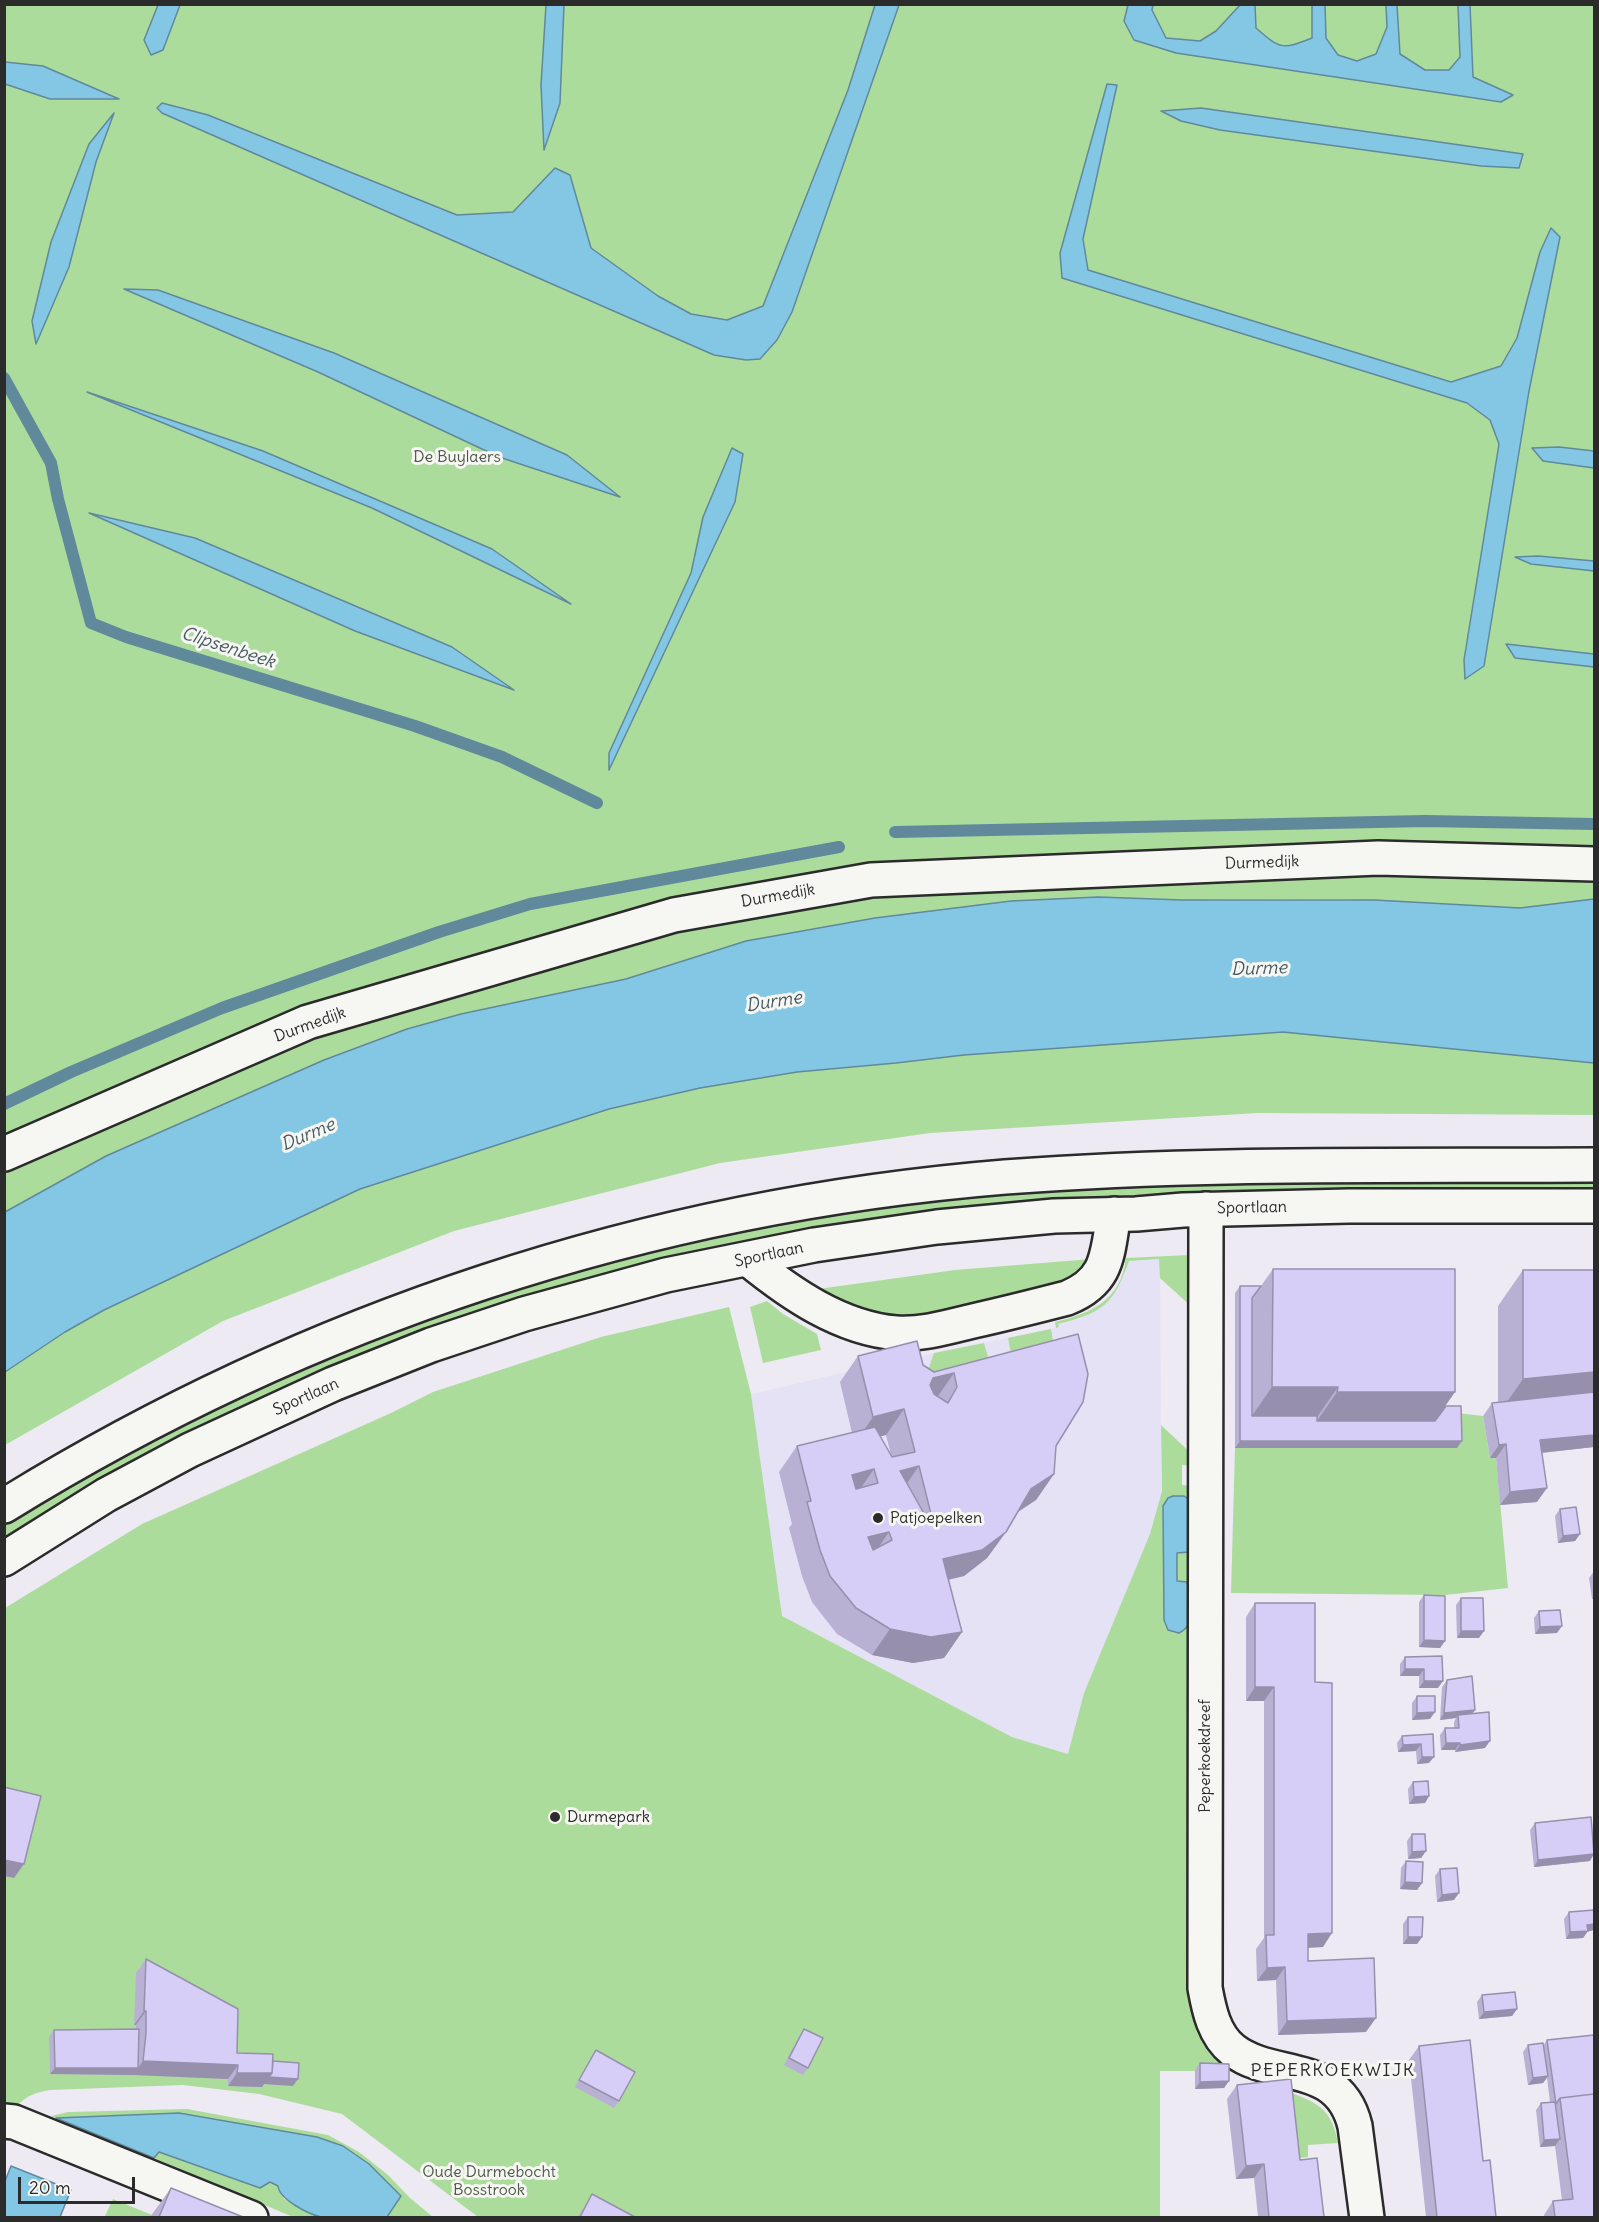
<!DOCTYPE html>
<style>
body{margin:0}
#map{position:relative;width:1599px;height:2222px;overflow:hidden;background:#edeaf4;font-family:Delius,sans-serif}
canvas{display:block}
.frame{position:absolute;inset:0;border:6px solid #2b2b2b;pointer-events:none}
.scale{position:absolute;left:18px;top:2177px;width:117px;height:27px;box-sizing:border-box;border:3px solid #2b2b2b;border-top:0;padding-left:8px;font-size:18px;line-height:21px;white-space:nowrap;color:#2b2b2b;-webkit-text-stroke:4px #f6f6f2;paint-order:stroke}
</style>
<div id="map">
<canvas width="1599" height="2222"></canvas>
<div class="frame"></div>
<div class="scale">20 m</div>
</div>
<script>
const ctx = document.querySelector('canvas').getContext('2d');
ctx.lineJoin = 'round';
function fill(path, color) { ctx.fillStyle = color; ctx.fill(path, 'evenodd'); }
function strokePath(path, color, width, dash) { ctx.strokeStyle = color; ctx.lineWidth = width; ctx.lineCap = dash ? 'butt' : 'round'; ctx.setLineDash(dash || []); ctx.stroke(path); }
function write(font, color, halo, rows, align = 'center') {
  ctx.font = font + ' Delius,sans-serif'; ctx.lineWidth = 6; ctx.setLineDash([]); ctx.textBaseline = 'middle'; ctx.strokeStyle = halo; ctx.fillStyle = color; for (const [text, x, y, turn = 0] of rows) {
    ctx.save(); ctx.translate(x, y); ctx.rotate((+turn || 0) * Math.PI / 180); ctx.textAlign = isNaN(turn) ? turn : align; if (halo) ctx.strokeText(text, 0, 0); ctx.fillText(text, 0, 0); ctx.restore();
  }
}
const built = new Path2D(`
 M1160 1259 1162 1611 1114 1784 1068 1754 1012 1737 782 1616 735 1398 846 1372 1058 1327V1324L1079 1319 1095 1311 1111 1298 1125 1275 1129 1261Z`);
const green = new Path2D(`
 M4 5H1594V899L1520 908 1374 900 1283 899 1182 900 1098 897 1011 901 875 918 746 941 626 979 461 1014 324 1060 216 1108 5 1212Z
 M1283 1032 1594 1063V1115L1258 1113 930 1133 720 1163 454 1231 223 1321 5 1445V1372L65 1332 104 1310 360 1189 609 1109 700 1088 797 1072 896 1063 964 1055Z
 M1594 1177V1194L1223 1196 542 1294 5 1542V1521L115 1456 358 1341 553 1272 783 1218 1062 1184Z
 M1189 1255 1195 1310 1160 1278 1159 1259 1129 1261C1114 1304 1103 1313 1058 1324L1059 1327 1056 1328 1055 1322C1092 1313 1121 1300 1126 1258Z
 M1092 1259 1079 1278 937 1317 883 1318 811 1290 955 1270Z
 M767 1301 783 1314 817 1334 821 1350 763 1363 750 1307Z
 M729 1307 751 1394 782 1616 1012 1737 1068 1754 1084 1693 1150 1534 1162 1491 1161 1425 1195 1457V1466L1182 1465V1485L1195 1486 1193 1989 1226 2062 1224 2071H1160V2217H478L342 2114 259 2094 183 2085 50 2090C25 2094 19 2102 5 2122V1608L142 1524 391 1413 433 1392 601 1337Z
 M1051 1329 1055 1354 1013 1364 1008 1338Z
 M984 1343 992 1371 922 1388 934 1353Z
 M1457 1413 1483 1416 1490 1458H1496L1508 1588 1445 1595 1231 1593 1235 1448H1457Z
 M1289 2092C1319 2103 1332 2110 1338 2143L1308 2145V2157L1288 2159Z
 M187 2109 328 2135 359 2152 388 2175 410 2198 433 2217H387L401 2196 225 2121 179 2113 56 2118 51 2116 68 2112Z
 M159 2152 260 2188 269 2182 278 2186 284 2199 321 2217H293L154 2158Z
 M113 2199 152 2215 150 2217 104 2218Z`);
const water = new Path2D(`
 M158 5H180L163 50 151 55 144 40Z
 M546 5H564L560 103 544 150 541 85Z
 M875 5H899L792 312 777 340 760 359 746 360 714 355 162 113 157 108 162 103 208 115 457 215 513 212 555 168 570 175 591 248 658 296 691 314 727 320 763 306 848 90Z
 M1128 5H1153L1152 10 1166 38 1200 41 1216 31 1240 5H1255L1256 28C1280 49 1282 50 1312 38V5H1325L1326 38 1338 55 1357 61 1376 54 1387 27 1386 5H1397L1400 54 1425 70H1449L1460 57 1458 5H1470L1473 77 1513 95 1501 102 1176 53 1134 40 1124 21Z
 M5 62 43 66 119 99H50L5 84Z
 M1107 84 1117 85 1083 239 1088 270 1451 382 1501 366 1517 338 1540 252 1551 228 1560 237 1529 391 1484 666 1465 679 1464 660 1499 444 1490 420 1467 403 1062 278 1060 253Z
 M1201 108 1523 154 1519 168 1481 166 1220 130 1181 121 1161 111Z
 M114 113 96 162 69 267 36 344 32 321 51 242 89 144Z
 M124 289 158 290 334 353 567 455 620 497 499 457 318 372Z
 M87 392 263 451 492 549 571 604 372 508Z
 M1559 447 1594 451V468L1543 461 1532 448Z
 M732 448 743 454 735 502 609 770V753L691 573 703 517Z
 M89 513 195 538 452 647 514 690 355 631Z
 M1538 556 1594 561V571L1531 564 1515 557Z
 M1506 644 1594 654V667L1515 658Z
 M1098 897 1182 900H1374L1520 908 1594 899V1063L1283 1032 964 1055 896 1063 797 1072 700 1088 609 1109 360 1189 104 1310 65 1332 5 1372V1212L106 1156 324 1060 407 1029 461 1014 626 979 746 941 875 918 1011 901Z
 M1173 1496H1184L1190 1500 1191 1542 1189 1552 1177 1553V1581L1187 1582C1191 1598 1198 1624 1179 1633L1168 1630 1164 1620 1163 1506 1168 1498Z
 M179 2113 317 2137 343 2146 369 2164 401 2196 387 2217C371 2218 335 2221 321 2217 308 2214 279 2199 278 2186L270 2182 260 2188 159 2152 154 2158 56 2118Z
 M11 2166 71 2190 60 2217H5V2181Z`);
const stream = new Path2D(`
 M4 378 51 463 58 499 91 623 126 637 415 726 502 757 597 803
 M895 832 1425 821 1594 824
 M4 1104 71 1072 222 1008 439 932 530 904 839 847`);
const minor = new Path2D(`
 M4 1154 308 1022 674 915 871 880 1378 858 1594 864
 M1206 1209 1205 1988C1209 2010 1214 2035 1233 2050 1273 2081 1339 2059 1355 2126L1367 2218
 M749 1260C791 1294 840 1328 896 1333 921 1335 948 1327 973 1321 1004 1314 1036 1306 1067 1298 1109 1281 1107 1254 1114 1214
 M4 2121 14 2122 251 2218`);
const major = new Path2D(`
 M4 1506C308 1318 649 1206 1005 1177 1201 1162 1398 1166 1594 1165
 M4 1559 106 1495 190 1450 333 1384 431 1345 524 1314 666 1275 814 1245 937 1227 1054 1216 1136 1214 1183 1210 1349 1206H1594`);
const wall = new Path2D(`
 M1273 1269 1446 1406 1457 1448H1235V1293L1240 1286H1261Z
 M1523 1270H1594V1447L1542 1453 1537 1502 1500 1505 1496 1458H1490L1483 1416 1492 1403 1498 1402V1306Z
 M1078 1334 1056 1446 1054 1474 1036 1500 1018 1512 1006 1532 987 1558 964 1576 948 1580 962 1632 944 1658 913 1663 872 1655 837 1634 812 1602 802 1576 789 1528 792 1524 779 1472 797 1446 852 1433 840 1382 858 1356 923 1365 934 1372ZM886 1435 891 1455 880 1436Z
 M1560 1509 1580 1534 1575 1541 1558 1543 1555 1516Z
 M1594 1571V1599H1592L1589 1578Z
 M1424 1595 1445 1641 1440 1648 1419 1647V1602Z
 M1461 1598 1479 1638H1457L1456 1605Z
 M1255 1603 1315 1682 1323 1947 1308 1948V1961L1366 2032 1278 2035 1276 1980 1257 1981 1256 1949 1264 1938V1701H1246V1617Z
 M1539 1611 1557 1633 1535 1634 1534 1618Z
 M1442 1656 1438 1688H1419V1676H1400V1664L1405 1657Z
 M1447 1680 1475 1710 1472 1714 1485 1748 1455 1752V1750H1441L1440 1735 1445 1728H1454V1722L1456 1718 1440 1720 1442 1687Z
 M1417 1696 1430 1719 1412 1720V1703Z
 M1433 1734 1429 1763 1417 1764 1416 1751 1398 1752 1397 1743 1402 1736Z
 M1413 1782 1429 1796 1425 1803 1409 1804 1408 1789Z
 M1535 1823 1590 1861 1534 1867 1530 1830Z
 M1412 1834 1426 1851 1421 1858 1408 1859 1407 1841Z
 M1406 1861 1422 1883 1417 1890 1400 1889 1401 1868Z
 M1440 1869 1454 1900 1437 1902 1435 1876Z
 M1569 1912 1594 1930 1588 1931 1583 1938 1566 1939 1564 1919Z
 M1408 1917 1422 1937 1417 1944H1403V1924Z
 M146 1959 237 2053 273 2061 293 2086 264 2084 262 2087 228 2086V2079L134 2075 50 2074 49 2037 54 2030 136 2029V2025H134L136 1973Z
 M1482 1995 1517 2009 1512 2016 1479 2019 1477 2002Z
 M804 2029 808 2068 803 2075 784 2065 799 2036Z
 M1547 2040 1594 2217H1544V2215L1553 2201 1562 2200 1555 2146 1540 2147 1536 2110 1541 2103 1550 2102 1547 2078 1543 2083 1528 2085 1523 2052 1528 2045 1543 2046Z
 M1419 2046 1483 2161 1496 2217H1426L1409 2060Z
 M596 2050 619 2101 614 2108 575 2087 591 2057Z
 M1200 2063 1229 2081 1224 2088 1195 2089V2070Z
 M1237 2085 1300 2160 1324 2217H1258L1254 2178 1236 2179 1227 2099Z
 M171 2188 243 2217H150Z
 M592 2194 635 2217H578Z`);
const shadedWall = new Path2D(`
 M1594 1372V1405L1498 1415 1523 1379Z
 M954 1373 936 1399 915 1404 933 1378Z
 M1272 1387H1338L1313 1423H1247Z
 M1337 1392H1455L1430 1428H1312Z
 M904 1409 886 1435 855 1443 873 1417Z
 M1594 1435V1447L1530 1454 1540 1440Z
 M1240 1441H1462L1457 1448H1235Z
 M1506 1444 1496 1458H1490L1499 1445Z
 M919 1466 901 1492 900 1471Z
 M874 1469 856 1495 852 1475Z
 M1054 1474 1036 1500 1013 1515 1031 1489Z
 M1547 1488 1537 1502 1500 1505 1510 1492Z
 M889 1532 871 1558 868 1537Z
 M1006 1532 987 1558 964 1576 925 1585 943 1559Z
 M1580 1534 1575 1541 1558 1543 1563 1536Z
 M1562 1626 1557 1633 1535 1634 1540 1627Z
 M890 1629 962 1632 944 1658 913 1663 872 1655Z
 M1461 1631H1484L1479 1638H1457Z
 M1424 1640 1445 1641 1440 1648 1419 1647Z
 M1405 1669H1424L1419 1676H1400Z
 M1424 1681H1443L1438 1688H1419Z
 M1255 1687H1274L1264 1701H1246Z
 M1475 1710 1470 1717 1458 1715 1456 1718 1440 1720 1444 1713Z
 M1435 1712 1430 1719 1412 1720 1417 1713Z
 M1490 1741 1485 1748 1455 1752 1460 1745Z
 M1446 1743H1460L1455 1750H1441Z
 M1421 1744 1416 1751 1398 1752 1403 1745Z
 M1422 1757H1434L1429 1763 1417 1764Z
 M1429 1796 1425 1803 1409 1804 1414 1797Z
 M1426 1851 1421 1858 1408 1859 1412 1852Z
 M1594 1854 1590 1861 1534 1867 1538 1860Z
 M4 1860 24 1864 14 1878 4 1876Z
 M1405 1882 1422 1883 1417 1890 1400 1889Z
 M1459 1893 1454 1900 1437 1902 1442 1895Z
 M1594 1924V1930L1586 1932 1588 1931 1583 1938 1566 1939 1570 1932 1587 1925Z
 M1332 1933 1323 1947 1298 1948 1308 1934Z
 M1408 1937H1422L1417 1944H1403Z
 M1285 1967 1276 1980 1257 1981 1267 1968Z
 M1517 2009 1512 2016 1479 2019 1484 2012Z
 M144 2011H146L136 2025H134Z
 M1376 2018 1366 2032 1278 2035 1287 2021Z
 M143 2061 238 2065 228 2079 134 2075 50 2074 55 2068H138Z
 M237 2073H272L298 2079 293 2086 264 2084 262 2087 228 2086Z
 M1548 2076 1543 2083 1528 2085 1533 2078Z
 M1229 2081 1224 2088 1195 2089 1200 2082Z
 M1560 2139 1555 2146 1540 2147 1544 2140Z
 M1264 2164 1254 2178 1236 2179 1246 2166Z`);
const building = new Path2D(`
 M1273 1269H1455V1392H1337L1338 1387H1272Z
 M1523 1270H1594V1372L1523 1379Z
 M1240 1286H1261L1252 1298V1416H1317V1421H1435L1446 1406H1461L1462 1441H1240Z
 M1078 1334 1088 1374 1083 1402 1056 1446 1054 1474 1031 1489 1006 1532 982 1550 943 1559 962 1632 931 1637 890 1629 856 1608 830 1576 820 1550 807 1502 811 1501 797 1446 875 1427 892 1457 915 1452 904 1409 873 1417 858 1356 917 1341 923 1365 934 1372ZM954 1373 957 1387 948 1403 934 1394 930 1385 933 1378ZM919 1466 932 1518 927 1519 900 1471ZM874 1469 878 1483 856 1489 852 1475ZM889 1532 892 1540 873 1550 868 1537Z
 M1594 1392V1435L1540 1440 1547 1488 1510 1492 1506 1444 1499 1445 1492 1403Z
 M1576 1507 1580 1534 1563 1536 1560 1509Z
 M1424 1595 1445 1596V1641L1424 1640Z
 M1461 1598H1483L1484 1631H1461Z
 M1255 1603H1315V1682L1332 1683V1933L1308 1934V1961L1374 1958 1376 2018 1287 2021 1285 1967 1267 1968 1266 1935H1274V1687H1255Z
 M1560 1610 1562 1626 1540 1627 1539 1611Z
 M1442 1656 1443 1681H1424V1669H1405V1657Z
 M1472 1676 1475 1710 1444 1713 1447 1680Z
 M1417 1696H1435V1712L1417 1713Z
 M1489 1712 1490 1741 1460 1745V1743H1446L1445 1728H1459L1458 1715Z
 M1433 1734 1434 1757H1422L1421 1744 1403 1745 1402 1736Z
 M1428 1781 1429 1796 1414 1797 1413 1782Z
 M4 1787 41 1796 24 1864 4 1860Z
 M1591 1817 1594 1854 1538 1860 1535 1823Z
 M1412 1834H1425L1426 1851 1412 1852Z
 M1406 1861 1423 1862 1422 1883 1405 1882Z
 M1457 1868 1459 1893 1442 1895 1440 1869Z
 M1594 1910V1924L1587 1925 1588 1931 1570 1932 1569 1912Z
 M1408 1917H1423L1422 1937H1408Z
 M146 1959 238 2009 237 2053 273 2054 272 2073H237L238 2065 143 2061 146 2033V2011H144Z
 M1515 1992 1517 2009 1484 2012 1482 1995Z
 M139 2029 138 2068H55L54 2030Z
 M804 2029 823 2038 808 2068 789 2058Z
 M1594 2035V2094L1560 2098 1556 2104 1547 2040Z
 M1470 2040 1483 2161 1490 2160 1496 2217H1437L1419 2046Z
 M1543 2043 1548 2076 1533 2078 1528 2045Z
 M596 2050 635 2072 619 2101 579 2080Z
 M273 2061 299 2063 298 2079 269 2077 272 2073Z
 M1200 2063 1229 2064V2081L1200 2082Z
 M1291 2079 1300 2160 1317 2158 1324 2217H1269L1264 2164 1246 2166 1237 2085Z
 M1594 2094V2217H1555L1553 2201 1573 2199 1560 2098Z
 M1555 2102 1560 2139 1544 2140 1541 2103Z
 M171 2188 243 2217H159Z
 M592 2194 635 2217H580Z`);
const markers = [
 [878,1518,6,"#2b2b2b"],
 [555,1817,6,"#2b2b2b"]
];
const parkNames = [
 ["De Buylaers",457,457],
 ["Oude Durmebocht",489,2172],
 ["Bosstrook",489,2190]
];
const streetNames = [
 ["Durmedijk",1262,863,-2],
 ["Durmedijk",778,896,-10],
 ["Durmedijk",310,1025,-20],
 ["Sportlaan",1252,1208,-1],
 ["Sportlaan",769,1255,-12],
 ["Sportlaan",306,1397,-24],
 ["Peperkoekdreef",1205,1756,-90]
];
const poiNames = [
 ["Patjoepelken",890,1518],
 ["Durmepark",567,1817]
];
const waterNames = [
 ["Clipsenbeek",228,648,18],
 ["Durme",1259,969,-2],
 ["Durme",774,1002,-9],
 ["Durme",308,1135,-23]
];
const neighbourhoodNames = [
 ["PEPERKOEKWIJK",1333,2071]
];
fill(built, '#e6e2f5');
fill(green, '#acdc9c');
fill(water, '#84c7e5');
strokePath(water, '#60899b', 1.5);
strokePath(stream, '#60899b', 12);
strokePath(minor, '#2b2b2b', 38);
strokePath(major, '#2b2b2b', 38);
strokePath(minor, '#f6f6f2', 33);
strokePath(major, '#f6f6f2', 33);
fill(wall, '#b9b1d4');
fill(shadedWall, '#9690ad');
fill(building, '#d7cef7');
strokePath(building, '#9690ad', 1.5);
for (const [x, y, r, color] of markers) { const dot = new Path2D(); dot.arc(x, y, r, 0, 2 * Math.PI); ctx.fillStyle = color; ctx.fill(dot); strokePath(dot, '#f6f6f2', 2); }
write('16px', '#4b5747', '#f6f6f2', parkNames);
write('16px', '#2b2b2b', '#f6f6f2', streetNames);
write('16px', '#2b2b2b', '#f6f6f2', poiNames, 'left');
write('italic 18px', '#465a63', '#f6f6f2', waterNames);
ctx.letterSpacing = '1.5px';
write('18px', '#2b2b2b', '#f6f6f2', neighbourhoodNames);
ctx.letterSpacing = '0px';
</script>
